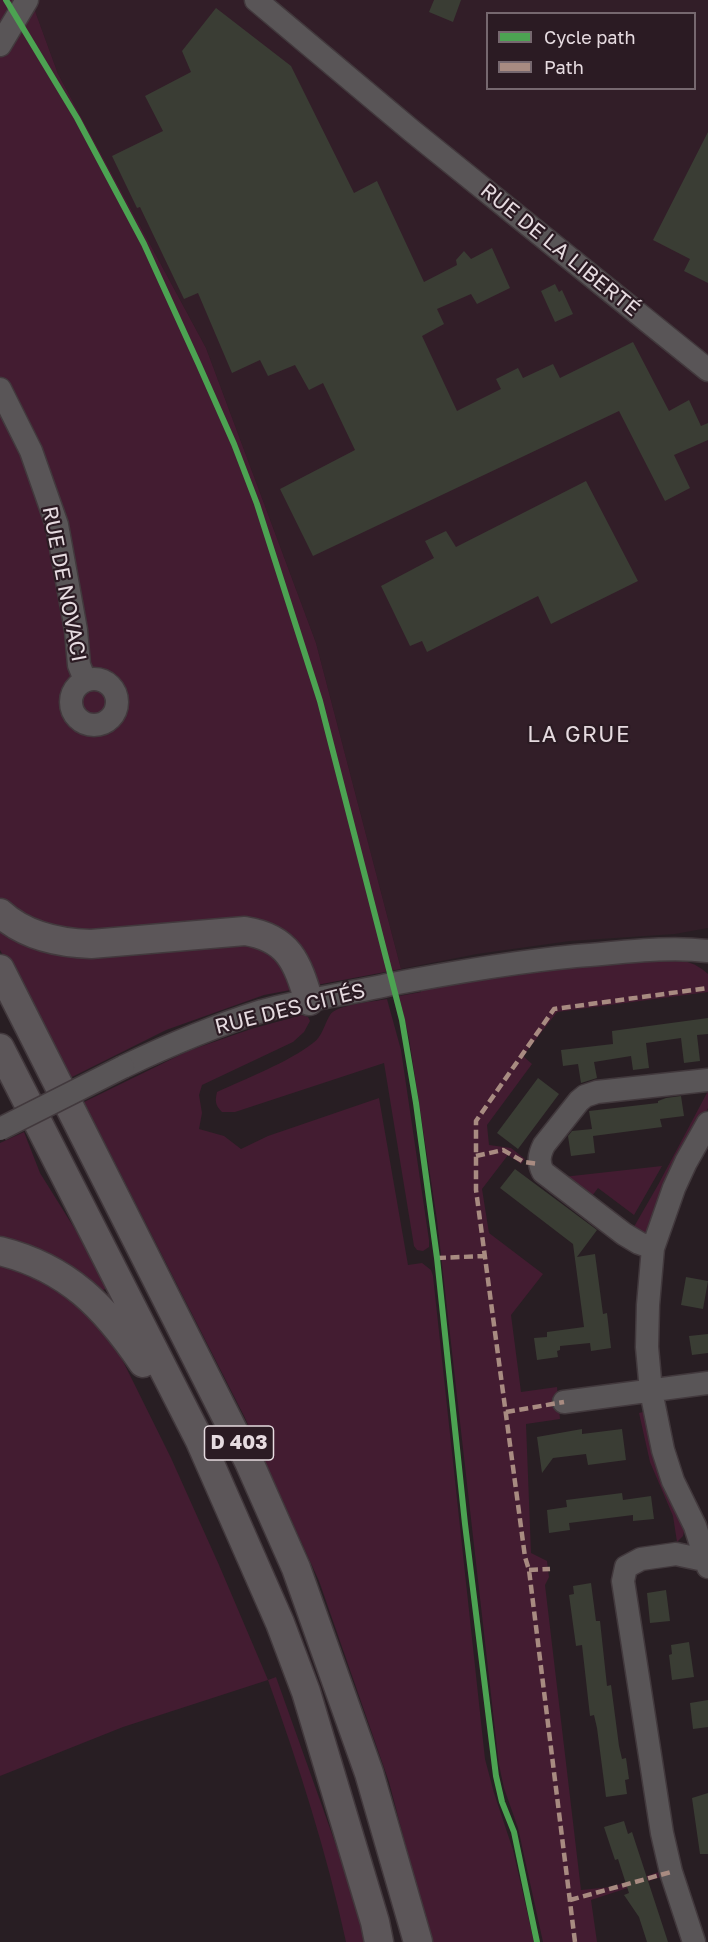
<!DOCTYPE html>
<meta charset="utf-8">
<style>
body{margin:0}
#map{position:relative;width:708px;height:1942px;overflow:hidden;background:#281e23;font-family:"Golos Text",sans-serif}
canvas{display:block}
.legend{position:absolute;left:486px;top:12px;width:210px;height:78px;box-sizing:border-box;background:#2b1b23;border:2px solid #76686f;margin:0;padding:8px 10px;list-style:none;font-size:18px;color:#e6dbe0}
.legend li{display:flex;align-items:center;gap:12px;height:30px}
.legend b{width:30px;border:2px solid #76686f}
</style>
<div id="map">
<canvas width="708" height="1942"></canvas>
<ul class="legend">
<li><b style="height:8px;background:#4ca352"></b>Cycle path</li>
<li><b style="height:8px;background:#a88b81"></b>Path</li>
</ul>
</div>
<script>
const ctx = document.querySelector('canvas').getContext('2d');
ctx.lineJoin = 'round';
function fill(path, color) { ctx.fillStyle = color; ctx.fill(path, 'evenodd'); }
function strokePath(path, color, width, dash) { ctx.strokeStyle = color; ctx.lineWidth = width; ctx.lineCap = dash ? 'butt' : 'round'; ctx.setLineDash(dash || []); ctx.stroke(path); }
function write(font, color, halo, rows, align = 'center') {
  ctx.font = font + ' "Golos Text",sans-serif'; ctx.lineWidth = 4.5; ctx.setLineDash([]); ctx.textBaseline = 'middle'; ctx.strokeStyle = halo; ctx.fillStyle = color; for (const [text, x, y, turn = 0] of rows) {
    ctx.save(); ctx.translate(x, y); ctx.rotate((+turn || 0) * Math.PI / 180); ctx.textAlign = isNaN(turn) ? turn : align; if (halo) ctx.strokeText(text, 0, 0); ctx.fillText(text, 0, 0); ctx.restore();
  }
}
const built = new Path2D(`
 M13 0H708V928L675 934 570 941 477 954 401 969 316 643 206 348 58 74 36 14ZM488 14H694V88H488Z`);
const green = new Path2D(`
 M0 0H31L58 74 206 348 316 643 401 969 264 995 166 1030 70 1078 0 950Z
 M649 958C672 960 690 957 708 974V992L557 1012 523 1056 532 1064 487 1125 489 1145 511 1148 525 1159 521 1164 508 1155 482 1189 489 1233 543 1274 511 1315 521 1392 557 1387 560 1419 526 1424 531 1553 547 1561 549 1577 545 1585 581 1890 611 1887 662 1871 664 1876 591 1900 597 1942H543L518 1828 504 1788 499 1765 437 1220 409 1038 399 996 421 992V989L489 976Z
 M387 999 401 1050 429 1240V1247L423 1251 417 1250 414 1246 384 1063 235 1112H222C215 1105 215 1101 217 1092 245 1079 289 1062 313 1043 322 1037 324 1025 330 1015 337 1004 373 1002 387 999Z
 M302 1015 308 1017 310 1021 304 1032 293 1042 202 1085 199 1095 202 1113 199 1129 224 1136 241 1149 268 1136 379 1098 408 1265 422 1263 431 1270 433 1276 485 1759 494 1793 513 1850 534 1942H431L389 1782 319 1581 244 1416 84 1102 188 1051 251 1029Z
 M708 1091V1108L649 1233 643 1235 631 1232 658 1185Z
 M24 1132 40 1173 111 1287 97 1292 0 1242V1143Z
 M662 1166 634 1215 598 1188 589 1200 563 1177Z
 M0 1262 68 1293 112 1339 171 1458 219 1565 268 1680 276 1677 342 1862 354 1885 370 1942H346C327 1853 299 1766 268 1680L123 1727 0 1776Z
 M647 1411 685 1527 683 1536 677 1542 673 1516 650 1462 639 1413Z`);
const building = new Path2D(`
 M434 0H461L453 22 429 12Z
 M216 8 291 66 354 193 377 181 424 282 457 265 456 260 464 251 471 259 492 248 510 288 477 304 471 294 437 309 444 324 422 336 457 411 501 389 496 379 518 368 523 378 553 364 560 378 633 342 669 411 689 400 701 426 708 423V440L674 455 690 488 665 501 619 411 313 556 280 489 355 450 323 383 309 390 295 365 268 376 260 360 232 373 198 293 184 299 140 207 137 208 112 156 163 131 145 96 191 72 182 51Z
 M708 132V283L684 271 690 259 653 240Z
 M555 284 559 292 562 290 573 314 555 322 541 291Z
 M586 481 638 581 551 624 538 596 427 652 422 641 410 646 381 586 434 558 425 541 446 531 456 547Z
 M708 1018V1034L697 1035 700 1061 684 1063 681 1038 646 1043 649 1068 633 1070 631 1056 594 1062 597 1078 581 1083 578 1064 563 1066 561 1050 613 1044 612 1031Z
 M538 1078 559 1094 518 1149 497 1133Z
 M681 1096 684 1116 660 1119 662 1127 593 1136 595 1153 571 1156 568 1136 572 1131 592 1129 589 1111 658 1103V1101L666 1098Z
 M515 1169 597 1230 577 1257 595 1254 603 1314 607 1313 611 1348 591 1351 590 1343 560 1346V1350L557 1351 558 1357 537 1360 534 1338 547 1337V1332L584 1327 573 1244 500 1188Z
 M686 1277 708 1281 703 1309 681 1305Z
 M708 1334V1353L692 1355 689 1336Z
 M582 1429V1434L622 1429 626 1460 588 1465 586 1454 553 1458 542 1473 537 1437Z
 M622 1493 623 1500 651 1496 654 1519 633 1521V1515L569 1523 570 1530 549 1533 547 1510 567 1507 566 1500Z
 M591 1583 596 1621H600L607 1686 611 1685 619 1746 622 1759 626 1758 629 1779 625 1780 627 1794 606 1797 597 1728 594 1715 590 1716 582 1645 576 1646 569 1595 574 1594 573 1586Z
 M666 1590 670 1621 650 1623 647 1593Z
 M689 1642 694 1677 672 1680 669 1655 672 1654 671 1645Z
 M708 1700V1727L693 1729 690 1703Z
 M708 1793V1854H700L692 1798Z
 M624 1821 628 1834 632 1832 668 1942H647L639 1917 624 1895 629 1893 618 1859 615 1860 604 1827Z`);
const minor = new Path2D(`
 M256 0 412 131 708 370
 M0 45 27 0
 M0 389 31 451 57 525 76 630 79 665 85 680
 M71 702a23 23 0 1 1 46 0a23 23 0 1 1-46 0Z
 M123 1067C169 1045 214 1026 262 1011 303 1000 346 994 387 985 450 973 513 962 576 956 620 953 665 946 708 951
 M708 1123 686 1162 674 1188 653 1248 648 1305 647 1347 651 1391 663 1450 673 1481 695 1526 708 1567
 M653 1248 639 1243 624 1234 543 1172C538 1162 539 1155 544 1145L579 1101 585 1096 597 1092 708 1080
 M564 1402 708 1383
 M694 1942 671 1872 662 1833 623 1581 626 1567 641 1559 676 1554 704 1560 708 1558`);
const major = new Path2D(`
 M0 913C25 936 58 943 91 944L245 931C289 938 297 962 309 1001
 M0 969 249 1462 296 1568 369 1773 418 1942
 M0 1048 200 1441 280 1623 306 1692 375 1922 379 1942
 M0 1251C68 1268 105 1307 143 1363`);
const minorBridge = new Path2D(`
 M0 1129 123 1067`);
const quiet = new Path2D(`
 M476 1156 503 1150 524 1162 539 1164
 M437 1258 485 1256
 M506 1412 564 1402
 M529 1570 550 1569
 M570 1900 671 1872
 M575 1942 529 1570 525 1557 476 1190V1121L554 1009 708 988`);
const cycleway = new Path2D(`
 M6 0 77 118 144 244 199 365 234 444 257 504 320 701 402 1020 416 1103 437 1258 465 1524 496 1776 502 1802 514 1832 537 1942`);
const shields = [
 [239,1443,69]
];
const shieldNames = [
 ["D 403",239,1443]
];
const streetNames = [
 ["RUE DE LA LIBERTÉ",560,250,39],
 ["RUE DE NOVACI",64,584,79],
 ["RUE DES CITÉS",290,1009,-14]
];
const neighbourhoodNames = [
 ["LA GRUE",579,735]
];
fill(built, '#321e28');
fill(green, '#431c31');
fill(building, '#3a3d34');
strokePath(minor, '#42393d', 25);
strokePath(major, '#42393d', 31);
strokePath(minor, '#595557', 22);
strokePath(major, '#5c5659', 28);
strokePath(minorBridge, '#42393d', 25, []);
strokePath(minorBridge, '#595557', 22);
strokePath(quiet, '#a88b81', 4.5, [9, 4.5]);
strokePath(cycleway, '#4ca352', 6);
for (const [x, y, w] of shields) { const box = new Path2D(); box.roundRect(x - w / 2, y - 17, w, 34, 4.5); ctx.fillStyle = '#2b1b23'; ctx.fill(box); strokePath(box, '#e6dbe0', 1.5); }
write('bold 20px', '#e6dbe0', null, shieldNames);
write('21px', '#e6dbe0', '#2b1b23', streetNames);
ctx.letterSpacing = '1.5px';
write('22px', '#e6dbe0', '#2b1b23', neighbourhoodNames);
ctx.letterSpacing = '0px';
</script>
